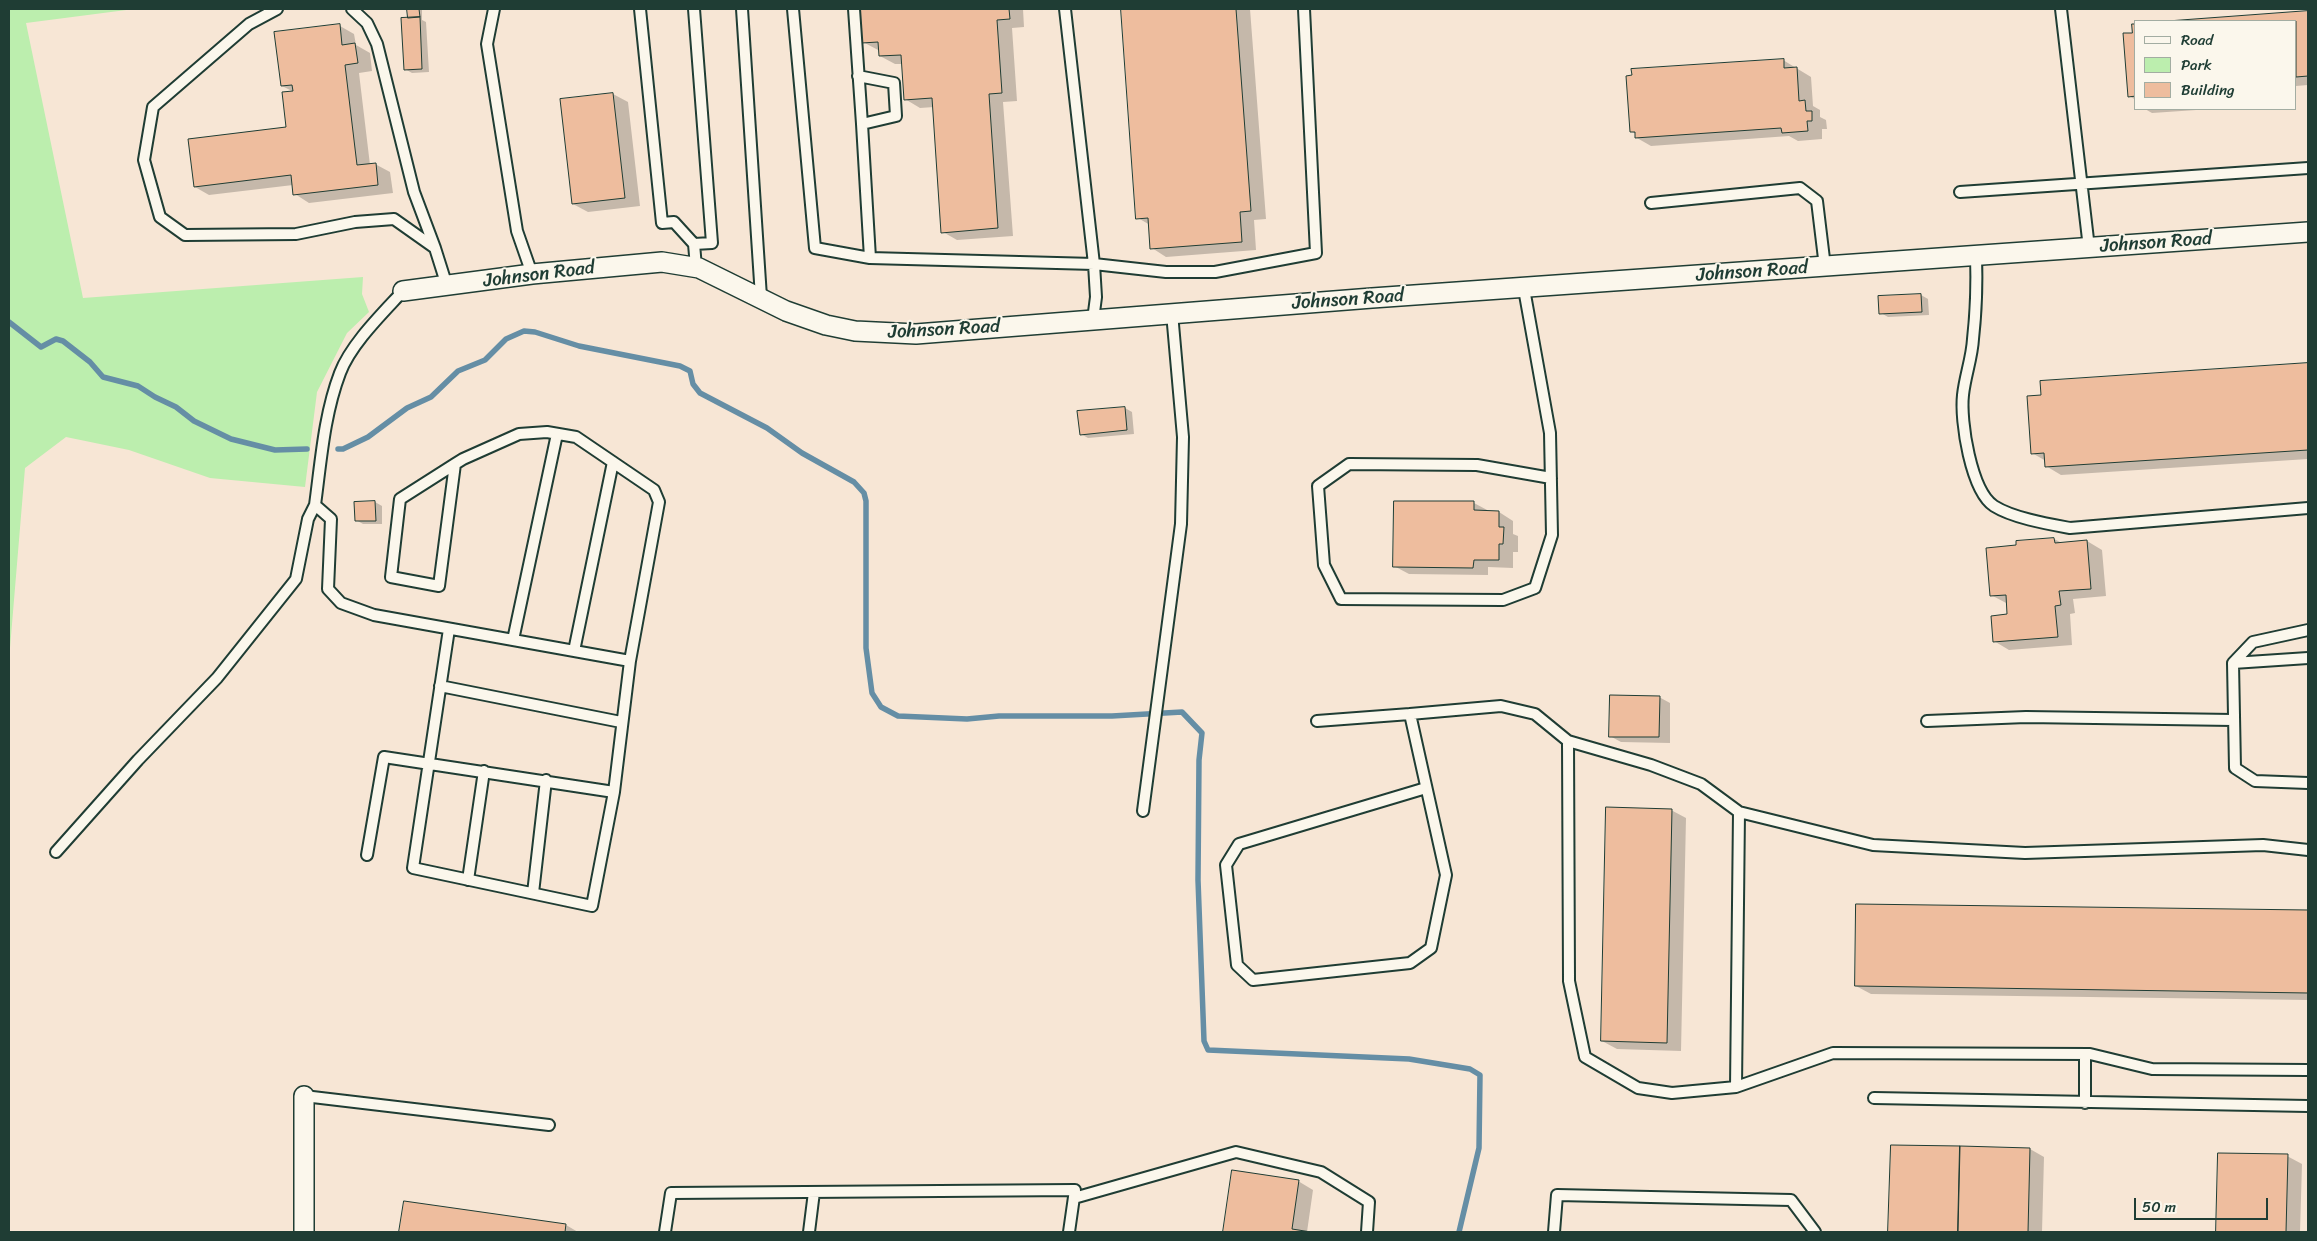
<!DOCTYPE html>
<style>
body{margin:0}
#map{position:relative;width:2317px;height:1241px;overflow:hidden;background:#fbf7ec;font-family:Sriracha,sans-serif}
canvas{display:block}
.frame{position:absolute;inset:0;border:10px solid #1f3d34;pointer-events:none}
.legend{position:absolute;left:2134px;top:20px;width:162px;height:90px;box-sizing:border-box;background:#fbf7ec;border:1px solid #a3ada2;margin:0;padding:6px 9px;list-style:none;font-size:15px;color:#1f3d34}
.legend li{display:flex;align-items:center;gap:10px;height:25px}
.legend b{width:25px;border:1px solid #a3ada2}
.scale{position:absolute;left:2134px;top:1198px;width:134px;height:22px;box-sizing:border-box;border:2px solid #1f3d34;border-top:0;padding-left:6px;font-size:15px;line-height:18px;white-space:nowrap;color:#1f3d34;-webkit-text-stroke:4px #fbf7ec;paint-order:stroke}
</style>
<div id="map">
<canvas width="2317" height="1241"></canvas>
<div class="frame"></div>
<ul class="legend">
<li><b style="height:6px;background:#fbf7ec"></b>Road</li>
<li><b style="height:14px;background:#bceeae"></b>Park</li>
<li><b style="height:14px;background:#eebd9e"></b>Building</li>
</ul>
<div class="scale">50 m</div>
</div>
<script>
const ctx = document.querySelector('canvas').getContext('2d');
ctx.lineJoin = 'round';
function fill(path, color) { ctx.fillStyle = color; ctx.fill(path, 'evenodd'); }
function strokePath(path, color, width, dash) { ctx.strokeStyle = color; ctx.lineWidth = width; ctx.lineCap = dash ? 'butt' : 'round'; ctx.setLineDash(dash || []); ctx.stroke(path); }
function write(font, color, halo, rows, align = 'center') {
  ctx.font = font + ' Sriracha,sans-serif'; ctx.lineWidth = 4; ctx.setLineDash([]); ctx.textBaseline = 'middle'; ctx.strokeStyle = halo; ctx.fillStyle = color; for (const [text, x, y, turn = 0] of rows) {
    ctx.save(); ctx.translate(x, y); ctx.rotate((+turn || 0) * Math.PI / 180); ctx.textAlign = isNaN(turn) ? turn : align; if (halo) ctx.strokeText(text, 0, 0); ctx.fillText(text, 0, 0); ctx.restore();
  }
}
const built = new Path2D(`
 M19 9H2308V1232H9V15ZM2136 21H2296V109H2136Z`);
const green = new Path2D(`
 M9 9H134L26 23 83 298 363 277 362 294 369 312 347 333 317 392 305 487 210 478 129 450 66 437 25 468 9 660Z`);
const shadow = new Path2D(`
 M408 9H422V20L426 22 429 72 412 73 405 69Z
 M860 9H1023L1024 27 1012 28 1017 101 1003 102 1013 236 957 240 943 232 934 107 920 108 905 99 903 64H895L880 56V51L863 42Z
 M1122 9H1250L1266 219 1254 220 1256 250 1166 257 1152 248 1150 225 1138 218Z
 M2308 13V85L2296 86V21H2185Z
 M2136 25V100L2129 96Z
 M340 26 354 34 356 45 370 53 372 71 359 73 370 165 375 164 390 172 393 193 309 203 295 194 293 185 209 195 195 187 287 128 294 92 282 86Z
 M1783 60 1811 77 1813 106 1820 110V117L1826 120 1827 129H1822V139L1798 141 1789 136 1651 146 1637 138 1636 134 1631 131Z
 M613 94 628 102 640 206 588 212 573 204Z
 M2145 109H2211L2152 113Z
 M1921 295 1928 299 1929 315 1888 317 1881 313Z
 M2308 364V459L2061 475 2046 466V461L2032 453 2042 396 2041 382Z
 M1125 408 1132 412 1134 434 1088 438 1081 434 1079 412Z
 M375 502 382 506V524H363L356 520Z
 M1395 502 1474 503 1489 511 1499 512 1513 521V534L1518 536V552H1513V568L1488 567V575L1409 574 1394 566Z
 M2054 539 2062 543 2087 541 2102 550 2106 596 2073 599 2075 613 2070 614 2072 645 2009 650 1994 641 2009 615 2008 604 1991 595 2018 546Z
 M1659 697 1670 703V743L1621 742 1610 736Z
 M1671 810 1686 818 1681 1051 1617 1049 1602 1041Z
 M1857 905 2308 912V1000L1871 994 1856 986Z
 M1892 1146 2030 1149 2044 1157 2042 1232H1890Z
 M2219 1154 2287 1156 2302 1164 2300 1232H2217Z
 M1233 1172 1298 1181 1313 1190 1307 1232H1224Z
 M405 1202 566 1225 578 1232H401Z`);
const stream = new Path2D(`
 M9 322 41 347 56 339 63 341 90 362 103 377 138 386 155 397 176 407 194 421 231 439 275 450 307 449
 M338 449H343L368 437 407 408 431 397 458 371 485 360 506 339 524 331 535 332 579 346 680 366 690 371 693 384 700 393 767 428 802 453 854 482 864 493 866 501V648L872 693 881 707 898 716 967 719 999 716H1112L1182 712 1202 733 1199 760 1198 880 1204 1041 1208 1050 1409 1059 1470 1069 1480 1075 1479 1148 1459 1232`);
const building = new Path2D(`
 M407 9H419L420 17 408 18Z
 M859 9H1009L1010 19 997 20 1002 93 989 94 998 228 941 233 932 98 904 100 901 55 879 56 878 42 862 43Z
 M1121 9H1236L1251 211 1240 212 1242 242 1150 249 1148 218 1136 219Z
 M2308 11V76L2296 77V21H2168Z
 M420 17 422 69 404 70 401 18Z
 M340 24 342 45 355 43 358 63 345 65 357 165 376 163 378 185 293 195 291 175 194 187 188 139 286 127 282 92 293 91 292 85 281 86 274 32Z
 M2132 24H2136V96L2128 97 2123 33H2132Z
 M1784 59V68L1797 67 1799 101 1805 100 1806 111H1812V121H1807L1808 131 1782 133 1781 128 1635 138V132H1630L1626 76 1632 75 1631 69Z
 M613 93 625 198 572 204 560 99Z
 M1921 294 1922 312 1879 314 1878 296Z
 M2308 363V450L2045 467 2044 453 2031 454 2027 396 2041 395 2040 381Z
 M1125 407 1127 430 1080 435 1077 411Z
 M375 501 376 521H355L354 502Z
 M1394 501H1474V510L1499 511V527H1504L1503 544H1499V560H1474L1473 568 1393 567Z
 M2054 538 2055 543 2087 540 2091 589 2059 591 2061 605 2055 606 2058 637 1993 642 1991 616 2007 614 2006 595 1990 596 1986 548 2016 545V541Z
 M1610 695 1660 696 1659 737H1609Z
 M1606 807 1672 809 1667 1043 1601 1041Z
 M1856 904 2308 910V993L1855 986Z
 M1891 1145 1960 1146 1958 1232H1888Z
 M1960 1146 2030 1148 2028 1232H1958Z
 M2218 1153 2288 1154 2286 1232H2216Z
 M1232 1170 1299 1180 1292 1229 1311 1232H1223Z
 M404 1201 566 1224 565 1232H399Z`);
const service = new Path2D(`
 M277 9 249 24 153 107 144 160 160 217 185 235 296 234 355 222 394 219 435 248 414 192 377 44 367 23 352 9
 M494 9 487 44 517 231 532 274
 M640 9 662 223 674 222 694 244 696 267
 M694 9 712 243 694 244
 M742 9 761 297
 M793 9 815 248 870 258 1094 264 1166 272H1215L1316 253 1304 9
 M854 9 862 124 896 116 894 83 858 76
 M1065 9 1094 264 1096 297 1093 320
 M2061 9 2089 248
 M862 124 870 258
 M1960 192 2308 168
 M1651 203 1800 188 1817 201 1825 267
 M435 248 447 286
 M1976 256C1977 284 1976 312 1973 339 1972 358 1965 376 1963 395 1960 421 1971 491 1994 506 2013 518 2048 524 2070 528L2308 508
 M1524 289 1550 433 1552 535 1535 588 1503 600 1341 599 1324 565 1318 486 1349 464 1477 465 1551 478
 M403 291C382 314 351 344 340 373 324 415 321 461 315 505L331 519 328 589 341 603 374 615 630 661 614 792 592 906 413 868 449 629
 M455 464 439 586 391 577 400 499 455 464 463 459 519 434 547 432 576 437 654 490 659 502 630 661
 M2308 630 2253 642 2233 663 2235 768 2255 781 2308 783
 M513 640 557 434
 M574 651 613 462
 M2233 663 2308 658
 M440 686 621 722
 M1317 721 1410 714
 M1927 721 2026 717 2233 720
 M1426 788 1239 844 1226 865 1237 965 1253 980 1410 963 1431 948 1446 875 1410 714 1501 706 1535 714 1568 741
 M1143 811 1181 524 1183 437 1172 313
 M2308 850 2263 845 2025 853 1873 845 1739 812 1701 784 1651 765 1568 741 1569 981 1585 1057 1638 1088 1672 1093 1736 1087 1833 1053 2090 1054 2152 1069 2308 1070
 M56 852 138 760 217 678 296 579 308 519 315 505
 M367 855 384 757 614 792
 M468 880 484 771
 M533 893 546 780
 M2085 1054V1103
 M1736 1087 1739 812
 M304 1096 549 1125
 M1874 1098 2308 1106
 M1074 1198 1236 1152 1321 1172 1369 1202 1367 1232
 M665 1232 671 1193 1075 1190 1069 1232
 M809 1232 814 1192
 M1554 1232 1557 1195 1791 1200 1815 1232`);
const minor = new Path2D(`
 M403 291 532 274 662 262 699 268 786 311 826 325 855 331 916 334 1372 298 2308 232
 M304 1096V1232`);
const streetNames = [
 ["Johnson Road",2156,243,-4],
 ["Johnson Road",1752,272,-4],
 ["Johnson Road",539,275,-7],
 ["Johnson Road",1348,300,-4],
 ["Johnson Road",944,330,-3]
];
fill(built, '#f7e6d5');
fill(green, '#bceeae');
fill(shadow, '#0003');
strokePath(stream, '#658ea5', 5.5);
fill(building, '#eebd9e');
strokePath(building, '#1f3d34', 1);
strokePath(service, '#1f3d34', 14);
strokePath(minor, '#1f3d34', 22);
strokePath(service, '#fbf7ec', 10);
strokePath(minor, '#fbf7ec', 19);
write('19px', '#1f3d34', '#fbf7ec', streetNames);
</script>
